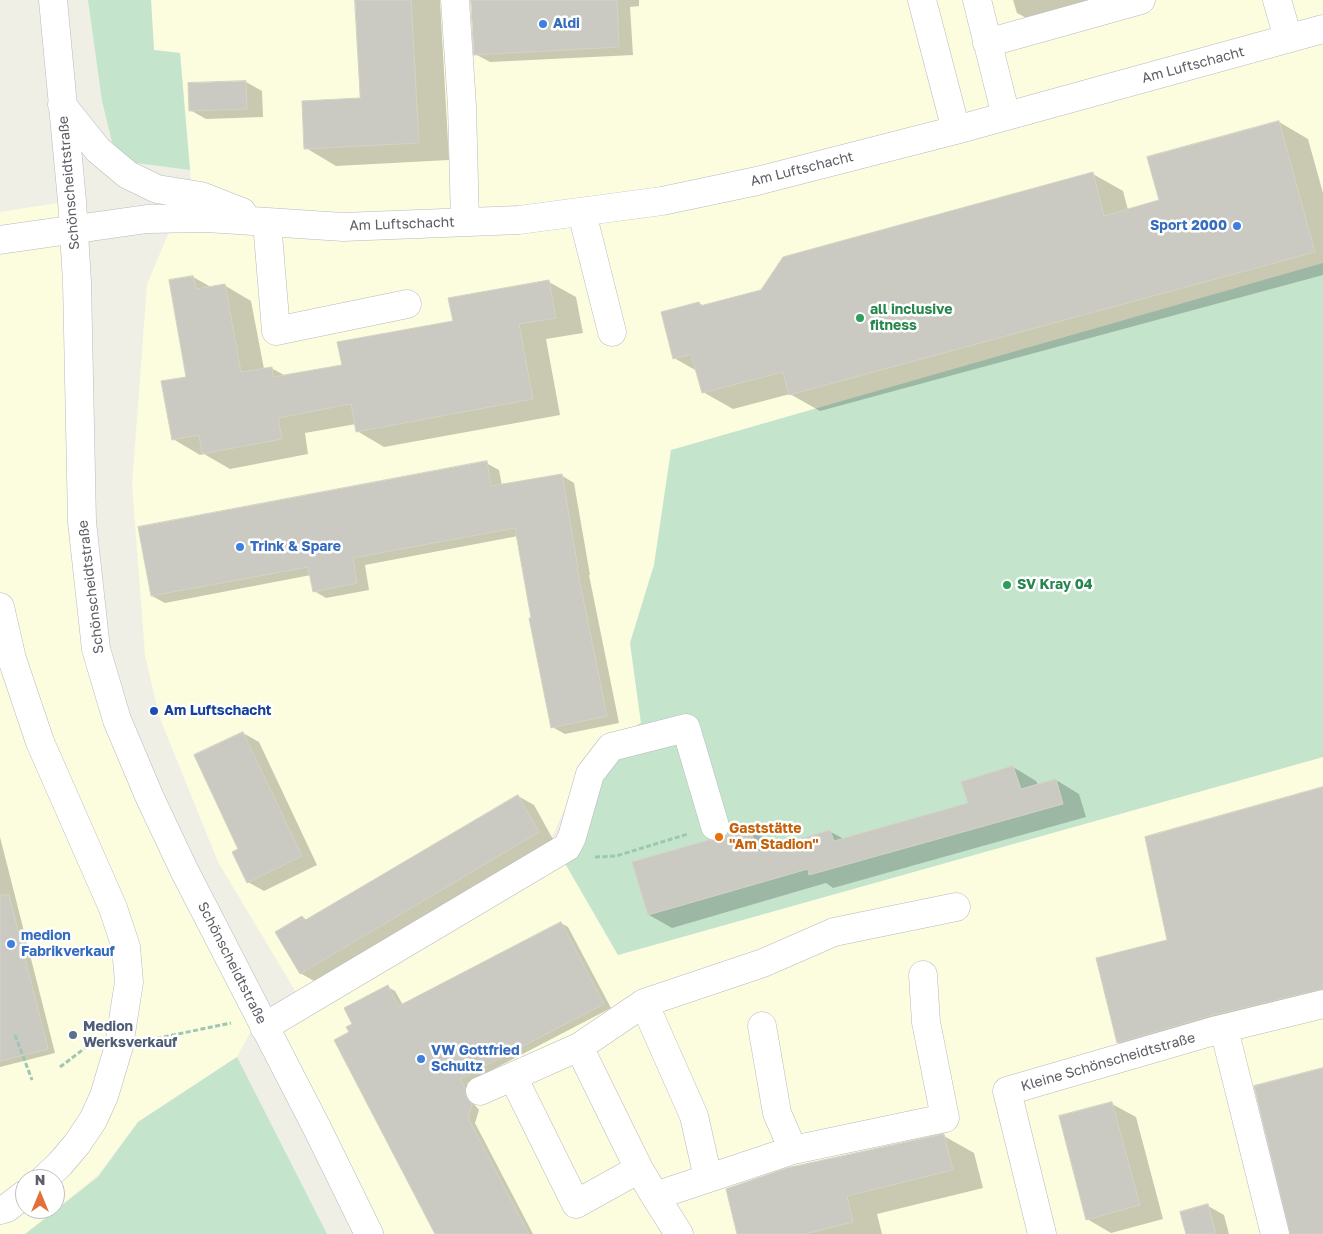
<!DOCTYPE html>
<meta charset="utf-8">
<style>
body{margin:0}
#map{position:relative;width:1323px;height:1234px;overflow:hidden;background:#efefe6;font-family:"Golos Text",sans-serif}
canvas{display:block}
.north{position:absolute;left:15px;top:1169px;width:50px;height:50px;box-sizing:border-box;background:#fff;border:1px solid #bfbfc2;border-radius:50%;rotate:0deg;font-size:14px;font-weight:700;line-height:20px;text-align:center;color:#5e5f66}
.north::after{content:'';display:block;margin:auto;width:18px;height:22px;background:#e27139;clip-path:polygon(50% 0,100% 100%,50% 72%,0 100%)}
</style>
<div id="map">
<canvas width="1323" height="1234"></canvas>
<div class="north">N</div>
</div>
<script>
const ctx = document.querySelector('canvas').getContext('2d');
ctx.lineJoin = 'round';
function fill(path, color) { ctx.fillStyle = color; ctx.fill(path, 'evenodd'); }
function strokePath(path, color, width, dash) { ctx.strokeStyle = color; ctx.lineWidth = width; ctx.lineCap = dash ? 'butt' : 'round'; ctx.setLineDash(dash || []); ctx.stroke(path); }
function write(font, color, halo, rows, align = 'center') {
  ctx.font = font + ' "Golos Text",sans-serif'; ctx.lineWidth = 5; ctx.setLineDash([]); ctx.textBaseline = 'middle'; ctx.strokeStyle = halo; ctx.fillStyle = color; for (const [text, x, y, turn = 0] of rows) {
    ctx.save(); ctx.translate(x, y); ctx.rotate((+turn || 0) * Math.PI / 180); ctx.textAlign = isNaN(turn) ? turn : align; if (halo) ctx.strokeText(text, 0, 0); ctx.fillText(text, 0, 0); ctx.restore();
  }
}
const commercial = new Path2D(`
 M151 0H1323V263L672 450 654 565 630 643 641 723 591 750 549 844 300 999 218 862 159 716 145 655 132 485 147 284 191 180 180 53 154 50Z
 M70 201 90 651 257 1020 237 1057 138 1122 98 1175 26 1234H0V212ZM25 1179H55V1209H25Z
 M1323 757V1234H385L277 1026 559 853 618 955Z`);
const green = new Path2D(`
 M88 0H151L154 50 180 53 190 170 136 163 122 154 112 142 102 101Z
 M1323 263V757L618 955 559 853 591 750 641 723 630 643 654 565 671 450Z
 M237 1057 327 1234H25L98 1177 138 1122Z`);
const shadow = new Path2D(`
 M356 0H440L449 160 336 166 306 148 361 99Z
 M472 0H639V6L630 7 633 55 490 62 475 54Z
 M1013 0H1139L1041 26 1017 13Z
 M246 82 262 91 263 117 206 119 190 110Z
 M1279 122 1308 139 1323 193V275L820 411 790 394 733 409 703 392 697 371 674 358 699 303 704 306 762 291 1093 174 1123 191 1128 210 1160 201Z
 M193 277 211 287 224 285 251 301 264 369 271 368 286 376 343 366 549 282 576 297 583 333 546 339 560 415 384 447 357 431 356 424 305 433 308 454 230 469 204 454 200 455 173 439 188 378Z
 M486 463 499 470 502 486 561 475 574 483 590 575H589L619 723 565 734 552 727 518 536 365 565 369 590 326 598 314 591 311 575 165 603 152 596Z
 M243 733 259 742 317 865 264 891 248 882 240 849Z
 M1013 767 1036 781 1038 785 1056 780 1079 794 1086 817 833 888 826 883 672 928 649 915 719 842 750 829 773 843 774 848 829 831 844 839 969 804Z
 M1323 788V1012L1148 1059 1118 1042 1168 941Z
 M518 796 534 805 554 841 316 982 300 973 302 917 307 920Z
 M0 837 55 1053 0 1067Z
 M561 923 568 927 611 1008 467 1083 472 1093 473 1103 479 1110 475 1123 533 1234H437L351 1032 354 1024 388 987 395 991 403 1005Z
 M1112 1104 1136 1117 1163 1219 1111 1233 1087 1219Z
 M944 1136 974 1153 983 1188 877 1214 882 1234H738Z
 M1208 1206 1224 1215 1229 1234H1188Z`);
const building = new Path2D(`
 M355 0H411L419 143 304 149 302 101 360 98Z
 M471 0H617L619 47 474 55Z
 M246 81 247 109 189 111 188 83Z
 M1279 121 1315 252 789 395 783 372 702 393 691 354 673 359 661 312 699 302 700 306 761 290 783 257 1093 172 1104 216 1159 200 1147 157Z
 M193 276 196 289 225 284 241 372 272 367 273 377 342 365 337 342 453 321 448 298 549 280 556 318 519 324 533 399 356 432 351 404 278 418 282 439 202 454 199 435 172 440 161 381 186 377 169 280Z
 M487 461 491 486 562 474 578 568H577L607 716 551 728 529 618H531L515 528 353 558 357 583 313 592 308 567 151 596 138 527Z
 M243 732 302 856 247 883 232 852 238 849 194 755Z
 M1013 766 1021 789 1056 779 1063 804 809 875 808 869 648 915 632 862 709 840 719 841 727 835 750 828 757 852 830 830 834 841 968 803 961 782Z
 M1323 787V989L1213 1015 1117 1043 1096 958 1167 940 1145 837Z
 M518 795 539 832 300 974 275 932 302 916 305 920Z
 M9 895 48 1049 0 1061V896Z
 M561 922 604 1004 460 1079 465 1088 466 1098 472 1104 468 1118 529 1234H435L334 1040 349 1032 346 1027 352 1024 344 1008 388 985 398 1006Z
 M1323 1068V1234H1290L1254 1086Z
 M1112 1102 1140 1205 1086 1220 1059 1116Z
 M944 1134 953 1170 847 1196 853 1222 805 1234H737L726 1189 787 1168Z
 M1208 1204 1216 1234H1186L1180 1212Z`);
const path = new Path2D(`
 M595 857 616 856 688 834
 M15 1035 32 1080
 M149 1040 231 1023
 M60 1067 89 1045`);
const minor = new Path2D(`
 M53 0 72 201 77 282 82 522 96 649 117 720 150 798 184 870 317 1128 369 1234
 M455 0 462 106 465 222
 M922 0 956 130
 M977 0 1006 116
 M1277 0 1288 38
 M987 43 1141 0
 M62 105 98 150 128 175 157 189 201 196 242 212
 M582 213 612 332
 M267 222 276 331 407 304
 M0 240 147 219 207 218 343 227 519 220 662 201 757 181 956 130 1323 29
 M0 607 12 659 40 742 113 908 126 947 129 982 119 1046 104 1096 93 1120 77 1144 60 1164 44 1179
 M644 1003 694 1116 708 1178
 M264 1027 567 847 572 837 590 774 611 747 686 728 715 826
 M1224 1029 1275 1234
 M579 1047 639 1169 655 1196 793 1150 777 1113 762 1026
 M513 1077 576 1204 639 1169
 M480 1091 579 1047 644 1003 763 963 834 932 956 907
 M793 1150 945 1118 926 1022 923 975
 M655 1196 679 1234
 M0 1210 7 1208 25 1194
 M1042 1234 1007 1091 1217 1030 1323 1004`);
const markers = [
 [543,24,5,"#3f7fe0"],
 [1237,226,5,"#3f7fe0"],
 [860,318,5,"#2e9e5b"],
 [240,547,5,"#3f7fe0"],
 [1007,585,5,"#2e9e5b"],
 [154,711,5,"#1a4fb4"],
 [719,837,5,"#e8710a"],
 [11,944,5,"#3f7fe0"],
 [73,1035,5,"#5c6f8a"],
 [421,1059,5,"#3f7fe0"]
];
const shopNames = [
 ["Aldi",553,24],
 ["Sport 2000",1227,226,"right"],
 ["Trink & Spare",250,547],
 ["medion",21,936],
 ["Fabrikverkauf",21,952],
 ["VW Gottfried",431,1051],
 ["Schultz",431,1067]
];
const streetNames = [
 ["Am Luftschacht",1193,65,-15],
 ["Am Luftschacht",802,169,-14],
 ["Schönscheidtstraße",69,183,-95],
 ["Am Luftschacht",402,224,-2],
 ["Schönscheidtstraße",91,587,-97],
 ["Schönscheidtstraße",232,963,63],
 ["Kleine Schönscheidtstraße",1108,1062,-16]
];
const leisureNames = [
 ["all inclusive",870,310],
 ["fitness",870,326],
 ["SV Kray 04",1017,585]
];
const transitNames = [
 ["Am Luftschacht",164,711]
];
const foodNames = [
 ["Gaststätte",729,829],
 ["\"Am Stadion\"",729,845]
];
const serviceNames = [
 ["Medion",83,1027],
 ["Werksverkauf",83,1043]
];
fill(commercial, '#fcfcde');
fill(green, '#c4e5cc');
fill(shadow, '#0003');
fill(building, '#cbcac2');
strokePath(building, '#d4d3c4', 1);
strokePath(minor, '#b8b9bf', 29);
strokePath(path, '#9dc6b3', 3, [5, 2.5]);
strokePath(minor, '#fff', 28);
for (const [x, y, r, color] of markers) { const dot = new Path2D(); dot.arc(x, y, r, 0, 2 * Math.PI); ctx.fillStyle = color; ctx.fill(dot); strokePath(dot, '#fff', 2); }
write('bold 14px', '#366cbe', '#fff', shopNames, 'left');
write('14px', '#5e5f66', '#fff', streetNames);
write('bold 14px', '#27864d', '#fff', leisureNames, 'left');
write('bold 14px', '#164399', '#fff', transitNames, 'left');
write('bold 14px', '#c56008', '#fff', foodNames, 'left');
write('bold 14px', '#4e5e75', '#fff', serviceNames, 'left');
</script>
